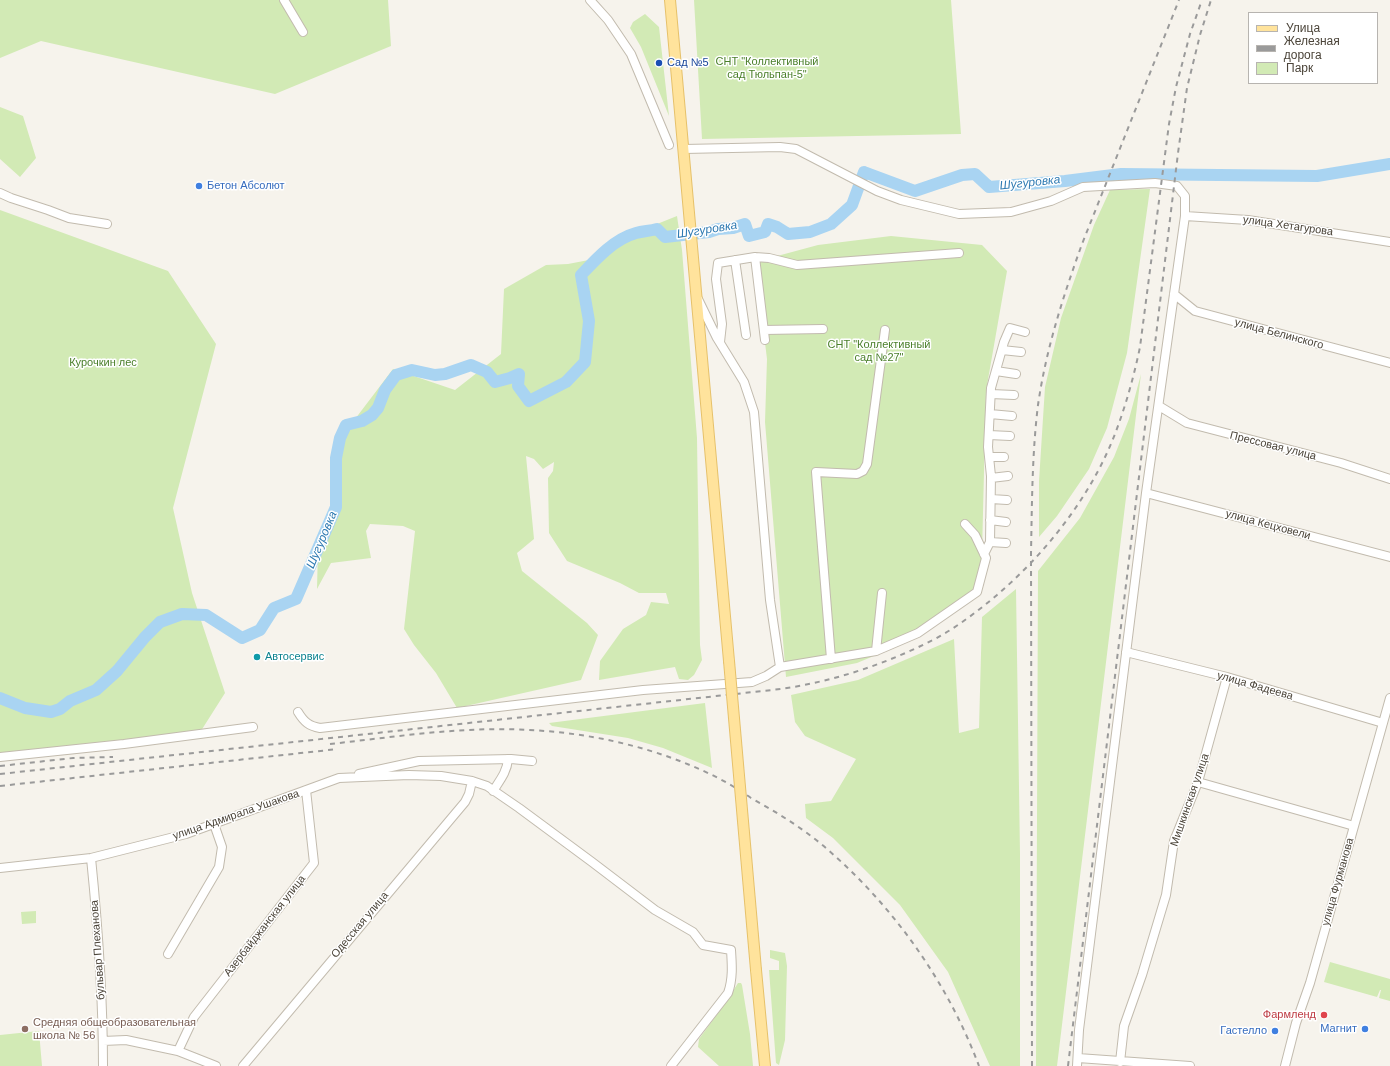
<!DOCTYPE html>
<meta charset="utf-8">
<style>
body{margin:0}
#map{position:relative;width:1390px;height:1066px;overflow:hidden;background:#f6f3ec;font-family:Helvetica,sans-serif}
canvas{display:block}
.legend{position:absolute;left:1248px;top:12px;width:130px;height:72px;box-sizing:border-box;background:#fff;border:1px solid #b7b4b0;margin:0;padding:5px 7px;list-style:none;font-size:12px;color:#4b4439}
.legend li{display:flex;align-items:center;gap:8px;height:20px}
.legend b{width:20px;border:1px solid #b7b4b0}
</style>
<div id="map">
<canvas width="1390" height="1066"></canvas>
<ul class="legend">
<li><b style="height:5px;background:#ffe39c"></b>Улица</li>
<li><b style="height:5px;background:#9a9a9a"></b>Железная дорога</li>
<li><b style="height:11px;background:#d2eab5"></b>Парк</li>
</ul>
</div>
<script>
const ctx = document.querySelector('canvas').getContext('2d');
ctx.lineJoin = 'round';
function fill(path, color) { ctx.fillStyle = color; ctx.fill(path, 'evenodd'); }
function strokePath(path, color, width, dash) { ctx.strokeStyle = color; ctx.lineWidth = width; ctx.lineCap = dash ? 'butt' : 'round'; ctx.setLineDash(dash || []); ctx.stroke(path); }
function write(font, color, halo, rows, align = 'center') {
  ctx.font = font + ' Helvetica,sans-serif'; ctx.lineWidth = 3; ctx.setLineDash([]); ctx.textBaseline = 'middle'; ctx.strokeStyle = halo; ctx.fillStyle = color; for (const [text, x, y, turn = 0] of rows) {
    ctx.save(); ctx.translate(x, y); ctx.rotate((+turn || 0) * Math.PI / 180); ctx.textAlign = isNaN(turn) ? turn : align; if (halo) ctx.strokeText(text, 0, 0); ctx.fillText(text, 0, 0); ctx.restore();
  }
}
const green = new Path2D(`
 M0 0H388L391 46 275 94 41 41 0 58Z
 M694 0H951L961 134 702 139Z
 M645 14 659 27 669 116 641 47 630 28 633 22Z
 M0 107 23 116 36 158 20 177 0 159Z
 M1150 189 1127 353 1107 428 1089 469 1057 516 1039 537V481L1045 387 1061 318 1094 225 1110 190Z
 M0 210 168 271 216 344 173 508 192 593 225 693 199 734 0 754Z
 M677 216 682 250 697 438 700 645 702 660 694 675 688 680 679 679 675 667 599 680 600 661 623 629 646 615 651 602 669 604 666 593H639L620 583 567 561 549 533 548 478 553 471 554 462 543 469 534 459 526 456 534 539 517 553 522 571 587 623 598 635 581 680 457 708 436 673 414 645 404 629 415 531 403 526 370 524 366 531 371 558 331 563 317 589 318 548 342 498 332 480 346 431 393 369 455 390 501 354 504 289 546 265 568 264 594 259 617 240Z
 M891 236 982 245 1007 271 986 391 981 594 917 638 857 663 786 677 765 422 767 359 755 262 818 245Z
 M1141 374 1057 1066H1036L1038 571 1080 518 1114 457 1129 419Z
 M1016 589 1020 854V1066H990L948 972 900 905 833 838 806 818 805 804 831 801 856 759 805 736 795 722 791 695 858 680 954 639 959 733 979 728 982 617Z
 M705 703 712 768 663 748 628 738 552 726 549 723Z
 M36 911V923L22 924 21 912Z
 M770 950 785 953 787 966 785 1040 779 1065 776 1063 769 970H779V961L770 958Z
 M1330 962 1390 979V1001L1379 998 1381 990H1380L1377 997 1324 982Z
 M738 983H741L742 985 750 1034 753 1066H719L698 1047 699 1039 726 1002Z
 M39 1031 42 1066H0V1035Z`);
const river = new Path2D(`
 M0 698 25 708 51 712 60 709 70 701 96 690 117 671 145 637 160 622 182 614 206 615 242 638 260 630 274 608 296 599 336 507V458L340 438 346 425 362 421 372 415 378 408 385 390 396 375 412 370 435 375 445 374 471 365 487 372 495 382 510 378 519 374 518 386 529 401 566 382 585 362 589 321 581 275C596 259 614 239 636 233 643 231 650 231 657 229L665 237 709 232 718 229 733 228 745 224 749 236 765 232 768 224 777 227 788 234 810 232 831 224 852 205 864 172 915 191 962 175 975 174 989 187 1065 181 1121 174 1317 176 1390 164`);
const minor = new Path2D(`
 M284 0 303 32
 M590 0 608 20 631 54 669 145
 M684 149 780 147 796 149 877 191 901 200 959 214 1011 212 1051 201 1083 187 1155 183 1177 186 1185 196V216L1146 493 1079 1030 1077 1066
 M0 193 11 198 48 210 69 218 107 224
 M1185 216 1248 220 1390 242
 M755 257 769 258 797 265 959 253
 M735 260 746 335
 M1174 294 1195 311 1390 363
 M698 299 717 338 744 382 754 412 770 600 780 667
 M764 330 823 329
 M720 342 722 324 716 279 718 263 755 257 765 340
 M1002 350 1021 352
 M996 371 1016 374
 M991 394 1014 395
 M1159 406 1187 423 1341 463 1390 479
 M990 414 1012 416
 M989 435 1010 436
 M989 457H1004
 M991 478 1008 476
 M1146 493 1390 557
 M991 499 1007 500
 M990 520 1006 522
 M990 542 1006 543
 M984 554 990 542 991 476 988 447 991 388 1004 342 1010 328 1025 332
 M876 651 918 633 977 592 986 558 975 535 965 524
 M1126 652 1227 677 1383 723
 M831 659 816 472 857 474 863 471 867 464 885 330
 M298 712C304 722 309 726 320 728L643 690 752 682 766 676 780 667 876 651 882 593
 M0 757 124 744 253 727
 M359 774 419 761 511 759 532 761
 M1198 782 1354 826
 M493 791C500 780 507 772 508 759
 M91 858C98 927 103 997 103 1066
 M0 868 91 858 186 834 339 778 409 775 441 776 472 781 487 786 519 808 592 862 655 910 693 932 703 945 731 950C732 965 733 979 728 993L671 1066
 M168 954 219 867 222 847 214 824
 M103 1041 126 1040 178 1051 216 1066
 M178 1051 194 1017 314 863 306 790
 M1078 1058 1190 1066
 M1120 1062 1124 1026 1142 975 1166 895 1174 841 1198 782 1227 677
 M243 1066 465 802 469 794 472 781
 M1285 1066 1296 1023 1310 983 1390 698`);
const major = new Path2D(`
 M670 0 729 661
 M756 970 765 1066`);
const rail = new Path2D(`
 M330 744C395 737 462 726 529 730 594 733 662 749 720 779 731 785 741 791 751 798 778 813 804 829 827 849 894 907 948 983 979 1066
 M0 766 73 758 113 757
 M0 774 781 689C835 681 886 664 935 639 957 627 978 611 997 595 1047 552 1091 496 1115 434 1126 405 1134 376 1140 347L1169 124 1176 87 1190 34 1202 0
 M0 786 338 749
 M1032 1066 1031 553C1032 504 1032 454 1038 405 1046 349 1063 297 1082 244L1179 0
 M1068 1066 1178 153 1187 88 1200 35 1211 0`);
const majorBridge = new Path2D(`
 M729 661 756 970`);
const markers = [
 [659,63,4,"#1a4fb4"],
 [199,186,4,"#3f7fe0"],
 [257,657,4,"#0f9aa8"],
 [1324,1015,4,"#e0444e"],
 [25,1029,4,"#8d6e63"],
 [1365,1029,4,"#3f7fe0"],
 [1275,1031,4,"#3f7fe0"]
];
const parkNames = [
 ["СНТ \"Коллективный",767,62],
 ["сад Тюльпан-5\"",767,75],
 ["СНТ \"Коллективный",879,345],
 ["сад №27\"",879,358],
 ["Курочкин лес",103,363]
];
const transitNames = [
 ["Сад №5",667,63]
];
const shopNames = [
 ["Бетон Абсолют",207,186,"left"],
 ["Магнит",1357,1029],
 ["Гастелло",1267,1031]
];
const streetNames = [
 ["улица Хетагурова",1288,226,8],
 ["улица Белинского",1279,334,15],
 ["Прессовая улица",1273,446,14],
 ["улица Кецховели",1268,525,15],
 ["улица Фадеева",1255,686,16],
 ["Мишкинская улица",1190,800,-71],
 ["улица Адмирала Ушакова",236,815,-19],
 ["улица Фурманова",1338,882,-74],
 ["Одесская улица",360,925,-50],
 ["Азербайджанская улица",265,926,-52],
 ["бульвар Плеханова",98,950,-94]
];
const cultureNames = [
 ["Автосервис",265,657]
];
const healthNames = [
 ["Фармленд",1316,1015]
];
const educationNames = [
 ["Средняя общеобразовательная",33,1023],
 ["школа № 56",33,1036]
];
const waterNames = [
 ["Шугуровка",1030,183,-6],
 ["Шугуровка",707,230,-9],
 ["Шугуровка",322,540,-67]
];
fill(green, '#d2eab5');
strokePath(river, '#a9d4f2', 12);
strokePath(minor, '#c2bbae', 10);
strokePath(major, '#e6c16a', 12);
strokePath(minor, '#fff', 8);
strokePath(major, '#ffe39c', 10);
strokePath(rail, '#9a9a9a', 2, [5, 5]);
strokePath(majorBridge, '#e6c16a', 12, []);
strokePath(majorBridge, '#ffe39c', 10);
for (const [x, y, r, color] of markers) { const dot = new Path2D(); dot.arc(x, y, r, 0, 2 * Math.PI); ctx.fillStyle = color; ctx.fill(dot); strokePath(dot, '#fff', 1.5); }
write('11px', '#4a7f2a', '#fff', parkNames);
write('11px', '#164399', '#fff', transitNames, 'left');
write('11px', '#366cbe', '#fff', shopNames, 'right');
write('11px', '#4b4439', '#fff', streetNames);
write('11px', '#0d838f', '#fff', cultureNames, 'left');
write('11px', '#be3a42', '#fff', healthNames, 'right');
write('11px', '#785e54', '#fff', educationNames, 'left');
write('italic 12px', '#2e7ab2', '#fff', waterNames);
</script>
